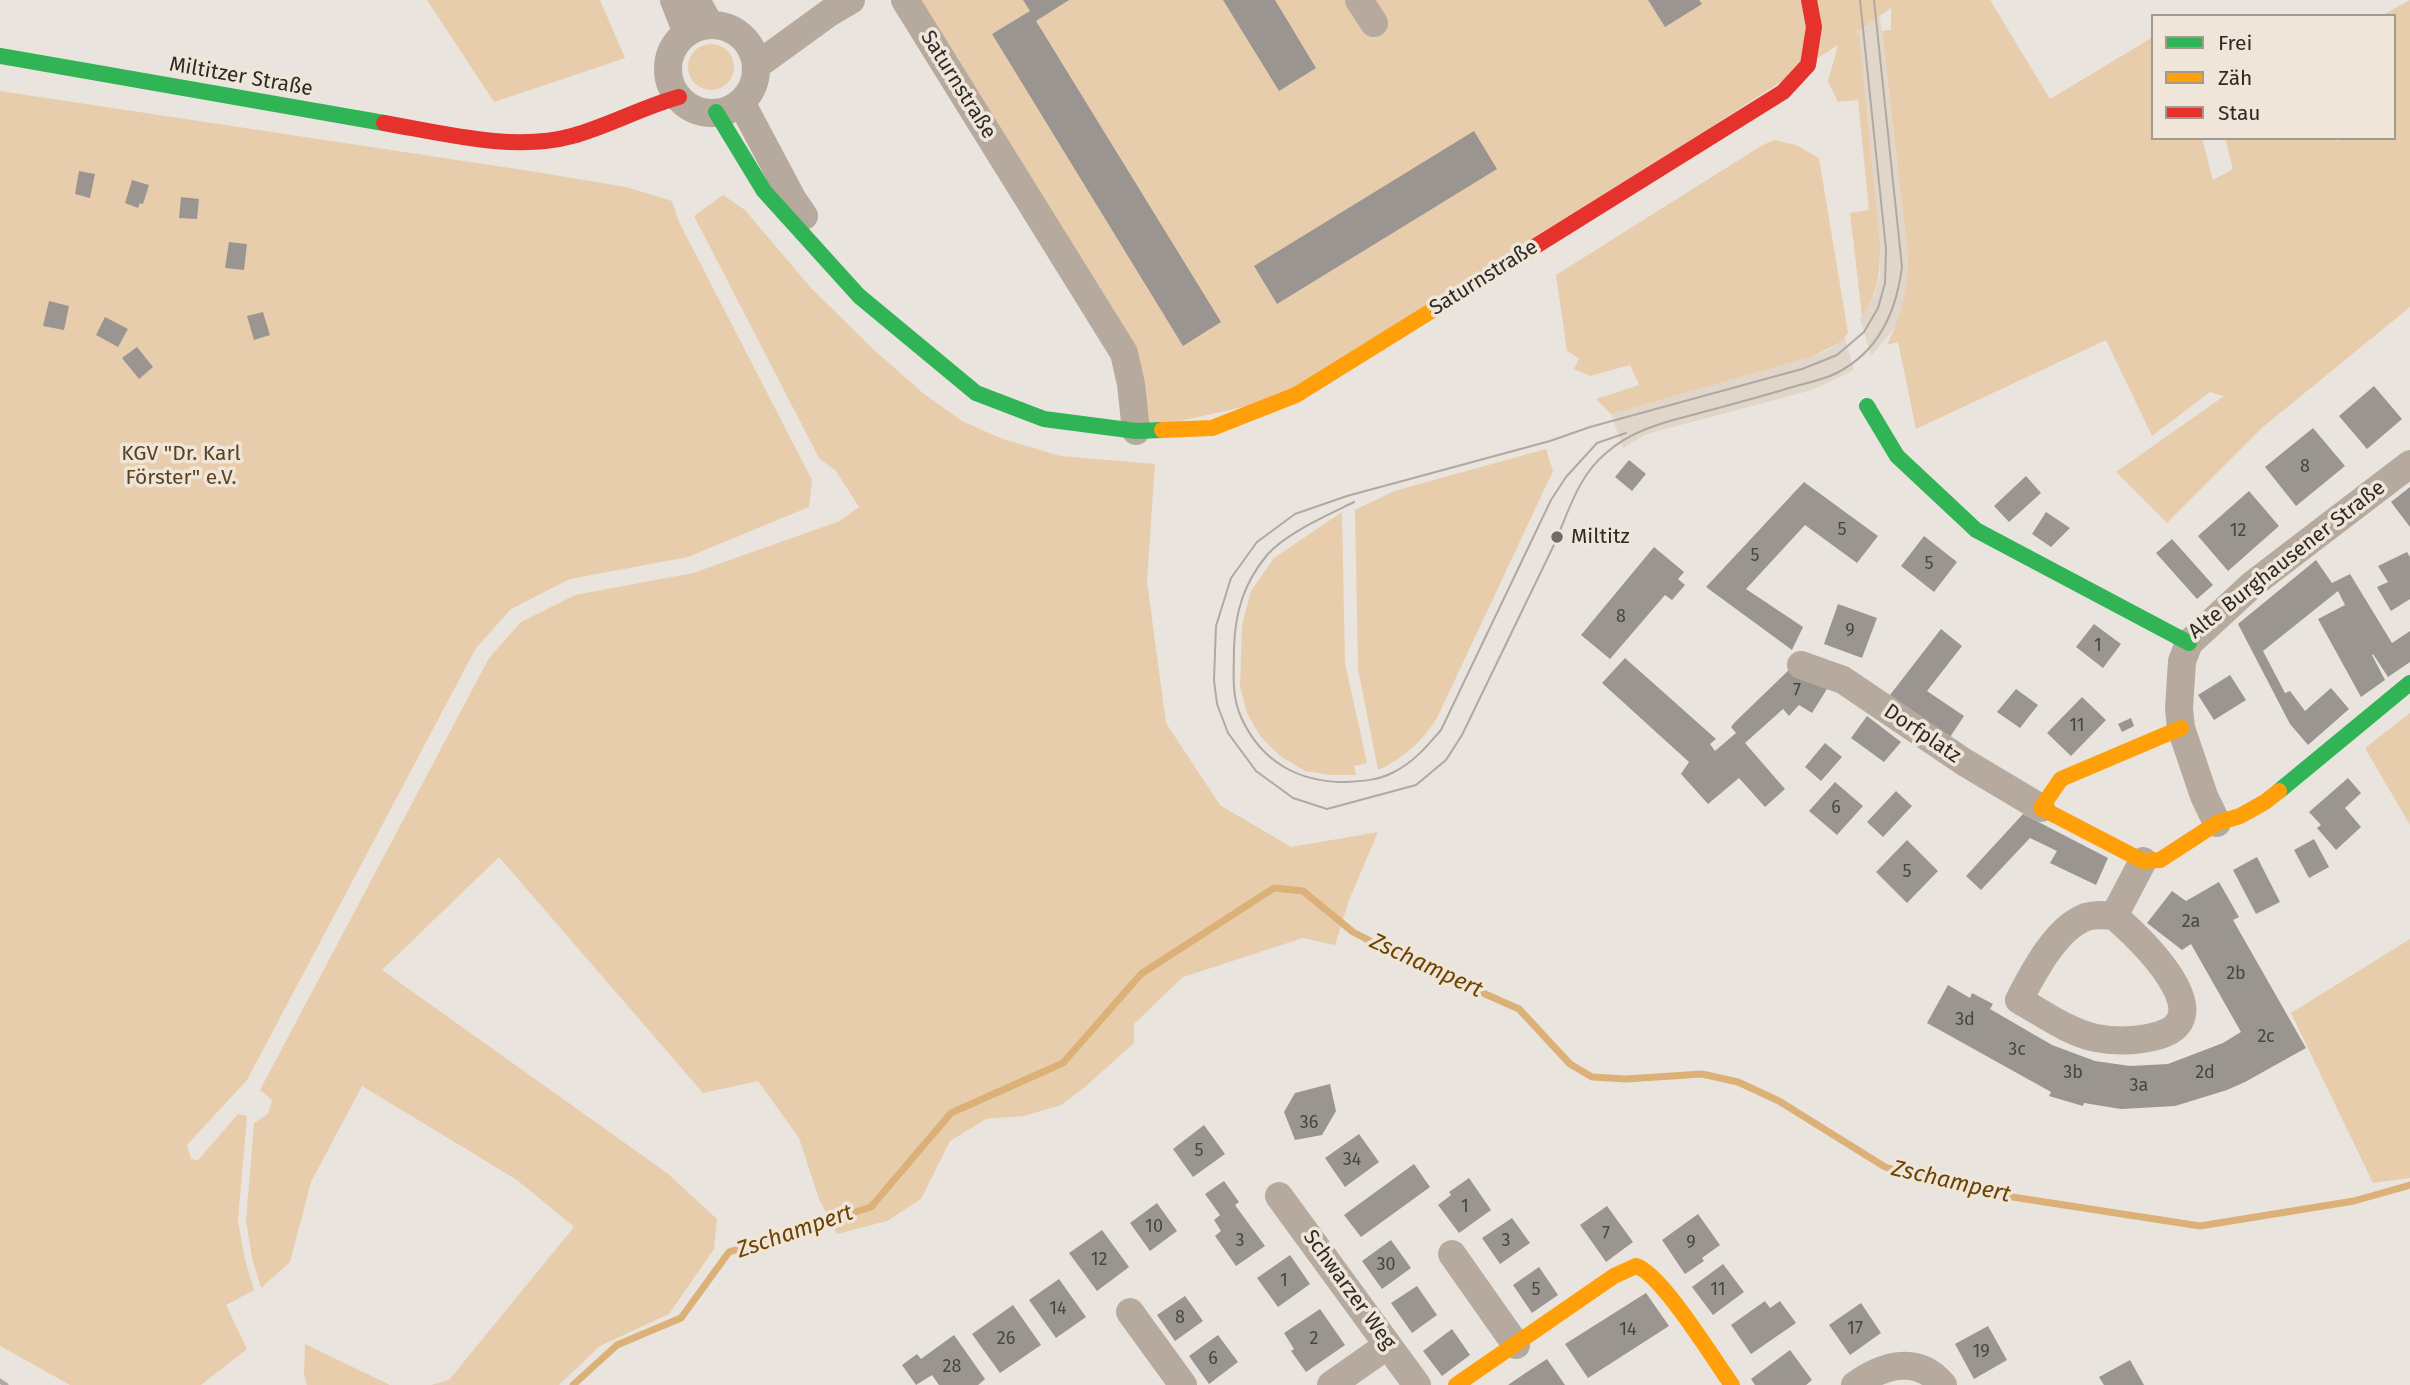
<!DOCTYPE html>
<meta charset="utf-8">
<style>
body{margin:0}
#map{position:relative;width:2410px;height:1385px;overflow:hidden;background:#eae4de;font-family:"Fira Sans",sans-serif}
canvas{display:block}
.legend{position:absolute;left:2151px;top:14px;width:245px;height:126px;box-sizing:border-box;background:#efe5d9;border:2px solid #a29a91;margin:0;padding:9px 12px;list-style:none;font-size:21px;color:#2e2a26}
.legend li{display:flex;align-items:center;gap:14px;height:35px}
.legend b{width:35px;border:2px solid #a29a91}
</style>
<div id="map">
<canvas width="2410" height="1385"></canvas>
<ul class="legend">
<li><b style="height:9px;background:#30b455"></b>Frei</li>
<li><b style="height:9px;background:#ff9f0a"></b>Zäh</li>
<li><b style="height:9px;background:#e5322d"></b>Stau</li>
</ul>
</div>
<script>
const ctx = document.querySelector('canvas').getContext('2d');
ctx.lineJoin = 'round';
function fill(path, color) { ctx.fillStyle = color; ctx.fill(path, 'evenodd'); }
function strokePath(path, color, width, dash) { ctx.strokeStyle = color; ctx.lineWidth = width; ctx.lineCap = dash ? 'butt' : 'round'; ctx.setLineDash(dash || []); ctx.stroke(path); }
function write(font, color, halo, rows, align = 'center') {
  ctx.font = font + ' "Fira Sans",sans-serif'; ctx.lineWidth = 7; ctx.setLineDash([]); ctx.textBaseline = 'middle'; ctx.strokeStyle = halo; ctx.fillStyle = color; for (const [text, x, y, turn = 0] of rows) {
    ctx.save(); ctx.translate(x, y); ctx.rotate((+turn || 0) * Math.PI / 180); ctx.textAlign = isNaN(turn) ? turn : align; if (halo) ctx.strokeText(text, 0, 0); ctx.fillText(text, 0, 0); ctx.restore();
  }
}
const built = new Path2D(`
 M1855 0H1878L1908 257 1907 293 1898 324 1871 356 1860 319 1875 294 1880 274V243Z
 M1845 338 1854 370 1812 390 1647 434 1623 448 1611 414 1814 356 1827 351Z`);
const green = new Path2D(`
 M427 0H600L625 58 494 102Z
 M905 0H1990L2050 99 2153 37V138H2202L2213 180 2233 169 2225 138H2335L2336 141 2345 138H2394V16H2381L2410 0V307L2263 427 2167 523 2116 472 2224 396 2210 392 2152 436 2106 340 1916 429 1898 342 1887 345C1903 312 1907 293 1908 257L1882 31 1891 30V8L1856 32 1859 33 1880 243C1880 270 1879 293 1862 316L1850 213 1869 210 1858 100 1838 102 1828 81 1838 45 1296 395 1136 431 1124 353Z
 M688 67a23 23 0 1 1 46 0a23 23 0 1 1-46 0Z
 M0 91 530 171 626 187 672 201 679 222 812 480 809 507 688 557 570 579 511 609 476 648 247 1080 187 1145 191 1159 198 1160 238 1114 247 1116 238 1221 245 1260 254 1290 226 1305 247 1349 201 1385H70L0 1346Z
 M1774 140 1796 145 1819 158 1848 333 1842 341 1814 356 1611 414 1596 399 1639 385 1630 365 1590 376 1574 369 1579 358 1567 351 1556 275 1761 146Z
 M723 195 745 210 811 288 874 350 923 393 962 421 1000 438 1060 456 1155 464 1147 581 1166 723 1220 805 1291 847 1378 832 1349 900 1335 945 1303 938 1183 977 1134 1024V1043L1085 1087 1061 1105 1024 1116 986 1119 950 1141 921 1199 887 1221 837 1234 819 1199 799 1138 758 1081 703 1093 499 857 382 970 667 1173 717 1219 714 1249 669 1314 600 1346 559 1385H431L449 1380 574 1227 517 1180 362 1086 311 1182 290 1262 261 1288 252 1258 246 1221 254 1123 268 1114 272 1100 260 1090 489 658 521 622 575 595 693 573 840 521 859 507 836 471 819 458 694 216Z
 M1546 449 1553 471 1437 718C1422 742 1404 758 1378 770L1358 669 1355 510 1394 491Z
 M1342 512 1345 663 1367 763 1354 766 1356 775H1330L1305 771 1280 756 1260 736 1247 713 1240 687 1242 625 1251 591 1274 558Z
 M2410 713V825L2365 748Z
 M2410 939V1178L2373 1183 2291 1013Z
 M305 1344 390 1385H307L304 1374Z`);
const stream = new Path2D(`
 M573 1385 617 1345 681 1318 729 1252 871 1207 951 1113 1063 1063 1141 974 1274 888 1303 891 1353 932 1399 956 1519 1009 1570 1064 1592 1077 1626 1079 1702 1074 1738 1082 1779 1101 1885 1167 1915 1176 1993 1194 2200 1226 2354 1201 2410 1185`);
const building = new Path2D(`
 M1023 0H1069L1036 21 1221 322 1183 346 992 34 1030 11Z
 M1223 0H1275L1316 68 1279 91Z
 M1648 0H1699L1702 4 1665 27Z
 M1474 131 1497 169 1277 304 1254 266Z
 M79 171 95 174 90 198 75 194Z
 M132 180 149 185 143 204 140 203 138 208 125 203Z
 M181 197 199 199 197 219 179 218Z
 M229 242 247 244 244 270 225 268Z
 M49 301 69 306 64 330 43 326Z
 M263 312 270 335 254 340 247 316Z
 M105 317 128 329 118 347 96 335Z
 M137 347 153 367 139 379 122 358Z
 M2374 386 2402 419 2367 449 2339 416Z
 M2313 428 2345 466 2296 506 2265 467Z
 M1629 460 1646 474 1632 491 1615 477Z
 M2026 476 2041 493 2009 522 1994 506Z
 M1804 482 1878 536 1857 563 1805 525 1746 589 1803 627 1792 650 1706 587Z
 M2410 487V527L2391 502Z
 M2249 491 2279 526 2228 571 2198 536Z
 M2046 512 2070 528 2051 547 2032 534Z
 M1924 536 1957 562 1934 592 1901 566Z
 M2172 539 2213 585 2197 599 2156 553Z
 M1654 547 1684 572 1678 579 1685 585 1672 600 1665 595 1610 659 1581 635Z
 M2407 552 2410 557V599L2391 611 2377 587 2388 582 2378 566Z
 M2316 560 2332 583 2350 574 2392 643 2410 631V662L2388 677 2373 654 2372 655 2385 680 2361 697 2318 619 2345 605 2338 591 2263 651 2285 693 2290 691 2305 711 2331 688 2349 709 2308 745 2290 724 2238 624Z
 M1838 604 1877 618 1862 658 1824 644Z
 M2094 624 2121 644 2103 668 2076 647Z
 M1941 629 1962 646 1927 691 1964 716 1950 737 1890 695Z
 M1625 658 1716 739 1710 744 1715 751 1736 733 1731 727 1735 722 1791 668 1827 689 1812 713 1799 705 1789 716 1783 709 1745 743 1785 789 1765 807 1739 778 1708 804 1681 774 1689 762 1602 683Z
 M2230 675 2246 700 2214 720 2198 695Z
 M2016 689 2038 705 2020 728 1997 712Z
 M2082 697 2106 720 2071 756 2047 733Z
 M1867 716 1901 742 1884 762 1851 738Z
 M2131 718 2134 726 2122 732 2118 724Z
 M1825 743 1842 757 1821 781 1805 767Z
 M2348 778 2361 793 2345 808 2361 827 2336 850 2317 828 2321 825 2309 812Z
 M1835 782 1863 806 1837 835 1809 811Z
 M1896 791 1912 806 1883 837 1867 822Z
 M2023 814 2108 858 2096 885 2050 863 2057 851 2030 838 1981 890 1966 876Z
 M2314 839 2329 867 2309 878 2294 850Z
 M1907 840 1938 871 1907 903 1876 872Z
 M2257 857 2280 902 2256 914 2233 870Z
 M2219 882 2239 917 2233 920 2306 1048 2245 1082 2227 1090 2175 1106 2121 1109 2084 1103 2083 1106 2049 1096 2051 1092 1927 1023 1948 985 1970 998 1972 993 1993 1004 1990 1009 2052 1045 2095 1061 2130 1066 2168 1064 2223 1043 2241 1032 2191 944 2182 950 2147 923 2172 891 2186 901Z
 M1330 1084 1336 1111 1322 1135 1295 1140 1284 1112 1295 1093Z
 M1204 1125 1225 1154 1193 1177 1173 1149Z
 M1359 1134 1379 1162 1345 1187 1325 1158Z
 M1414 1164 1430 1187 1361 1237 1344 1215Z
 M1469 1178 1491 1210 1459 1233 1438 1205 1451 1195 1449 1192Z
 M1224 1181 1239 1202 1235 1205 1265 1246 1236 1266 1215 1236 1221 1231 1214 1220 1220 1215 1205 1194Z
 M1157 1203 1177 1231 1150 1251 1130 1223Z
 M1607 1206 1633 1242 1606 1262 1580 1225Z
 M1698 1214 1720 1245 1702 1258 1704 1261 1685 1274 1662 1240Z
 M1512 1218 1530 1243 1500 1264 1482 1238Z
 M1102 1230 1129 1267 1097 1291 1069 1253Z
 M1391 1240 1411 1268 1382 1289 1362 1261Z
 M1290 1255 1310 1284 1278 1307 1257 1278Z
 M1723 1264 1744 1292 1713 1315 1692 1287Z
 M1539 1267 1558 1295 1532 1313 1513 1285Z
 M1059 1279 1086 1317 1056 1338 1029 1300Z
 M1417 1286 1437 1315 1412 1333 1391 1303Z
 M1646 1293 1669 1326 1588 1378 1565 1344Z
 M1185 1296 1203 1321 1175 1341 1157 1315Z
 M1765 1301 1770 1308 1780 1301 1796 1323 1751 1354 1731 1325Z
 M1861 1303 1881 1333 1850 1355 1829 1325Z
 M1013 1305 1041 1345 1000 1373 972 1334Z
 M1320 1309 1345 1345 1306 1372 1291 1351 1294 1349 1284 1333Z
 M1988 1326 2007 1360 1974 1379 1955 1344Z
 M1452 1329 1470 1355 1442 1376 1423 1351Z
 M954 1335 985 1379 978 1385H939L932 1375 916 1385 902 1365 917 1354 921 1359Z
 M1218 1335 1238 1362 1209 1384 1189 1356Z
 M1790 1350 1812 1380 1806 1385H1755L1751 1379Z
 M1547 1359 1565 1385H1508L1527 1372Z
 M2130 1360 2144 1385H2104L2099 1377Z`);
const street = new Path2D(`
 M674 0 687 33
 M696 0 710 25
 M905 0 1124 353 1131 384 1136 431
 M1359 0 1374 23
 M668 69a44 44 0 1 1 88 0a44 44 0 1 1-88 0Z
 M756 66 829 13 851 0
 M741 102 793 200 804 216
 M1801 665 1843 680 1964 762 2041 808
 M2217 823 2204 796 2181 728 2179 709 2182 661 2189 643 2253 584 2410 464
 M2114 916C2138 936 2222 1016 2160 1035 2140 1041 2117 1042 2096 1038 2068 1032 2044 1014 2019 1000 2033 973 2056 928 2086 917 2096 914 2104 915 2114 916L2143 861
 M1279 1196 1417 1385
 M1452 1254 1516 1345
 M1130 1312 1183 1385
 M1331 1385 1388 1345
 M1855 1385C1884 1364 1918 1355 1943 1385`);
const fast = new Path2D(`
 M0 56 384 123
 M716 112 764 191 859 296 976 393 1044 419 1136 431 1162 430
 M1867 406 1897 456 1976 530 2189 643
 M2279 791 2410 683`);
const slow = new Path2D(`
 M1162 430 1212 428 1296 395 1531 249
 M2181 728 2061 779 2041 808 2143 861 2160 860 2217 823 2240 816 2265 802 2279 791
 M1456 1385 1614 1276 1636 1266C1661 1273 1714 1360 1732 1385`);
const jam = new Path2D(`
 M384 123C442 133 514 152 572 136 609 126 642 107 679 97
 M1531 249 1783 92 1808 65 1814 27 1809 0`);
const tram = new Path2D(`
 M1860 0 1886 249 1885 283 1878 308 1864 332 1837 355 1802 369 1590 427 1550 441 1347 496 1295 514 1257 542 1231 578 1216 626 1214 680 1217 704 1228 733 1256 771 1293 798 1327 809 1416 785 1446 760 1462 735C1492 673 1522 611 1552 549 1568 515 1576 478 1606 453 1631 431 1661 423 1692 415 1725 406 1757 398 1789 388 1803 384 1817 381 1830 376 1877 356 1896 314 1902 267L1874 0
 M1354 502C1328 515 1286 533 1267 555 1244 583 1235 612 1234 648 1234 671 1231 695 1241 717 1261 762 1299 783 1348 782 1364 781 1379 780 1394 772 1414 762 1427 746 1441 730L1551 500 1566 477 1597 443 1626 433`);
const rail = new Path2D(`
 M0 1381 6 1385`);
const markers = [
 [1557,537,7,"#706b66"]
];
const numberNames = [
 ["8",2305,467],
 ["5",1842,530],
 ["12",2238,531],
 ["5",1755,556],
 ["5",1929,564],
 ["8",1621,617],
 ["9",1850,631],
 ["1",2098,646],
 ["7",1797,691],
 ["11",2077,726],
 ["6",1836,808],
 ["5",1907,872],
 ["2a",2191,922],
 ["2b",2236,974],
 ["3d",1965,1020],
 ["2c",2266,1037],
 ["3c",2017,1050],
 ["3b",2073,1073],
 ["2d",2205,1073],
 ["3a",2139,1086],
 ["36",1309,1123],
 ["5",1199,1151],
 ["34",1352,1160],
 ["1",1465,1207],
 ["10",1154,1227],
 ["7",1606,1234],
 ["3",1240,1241],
 ["3",1506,1241],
 ["9",1691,1243],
 ["12",1099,1260],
 ["30",1386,1265],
 ["1",1284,1281],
 ["5",1536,1290],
 ["11",1718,1290],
 ["14",1058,1309],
 ["8",1180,1318],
 ["17",1855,1329],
 ["14",1628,1330],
 ["26",1006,1339],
 ["2",1314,1339],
 ["19",1981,1352],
 ["6",1213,1359],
 ["28",952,1367]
];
const streetNames = [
 ["Miltitzer Straße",241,77,10],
 ["Saturnstraße",958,85,58],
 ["Saturnstraße",1484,278,-32],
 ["Alte Burghausener Straße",2287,560,-38],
 ["Dorfplatz",1922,734,34],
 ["Schwarzer Weg",1349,1290,54]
];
const parkNames = [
 ["KGV \"Dr. Karl",181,454],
 ["Förster\" e.V.",181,478]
];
const poiNames = [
 ["Miltitz",1571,537]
];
const waterNames = [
 ["Zschampert",1426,966,25],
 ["Zschampert",1951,1182,13],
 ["Zschampert",795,1232,-19]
];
fill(built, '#e1d6ca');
fill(green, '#e8cdac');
strokePath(stream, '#dbb178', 7);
fill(building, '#9a9590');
strokePath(street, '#b5aa9d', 28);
strokePath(fast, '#30b455', 16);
strokePath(slow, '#ff9f0a', 16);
strokePath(jam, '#e5322d', 16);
strokePath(tram, '#b0a8a1', 2);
strokePath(rail, '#b0a8a1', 5);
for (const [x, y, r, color] of markers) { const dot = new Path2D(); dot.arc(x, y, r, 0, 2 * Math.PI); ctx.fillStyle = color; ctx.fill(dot); strokePath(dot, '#efe5d9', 2.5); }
write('18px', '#494540', null, numberNames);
write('21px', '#2e2a26', '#efe5d9', streetNames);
write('21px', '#5b4220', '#efe5d9', parkNames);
write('21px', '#2e2a26', '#efe5d9', poiNames, 'left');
write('italic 23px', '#6b4401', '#efe5d9', waterNames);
</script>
